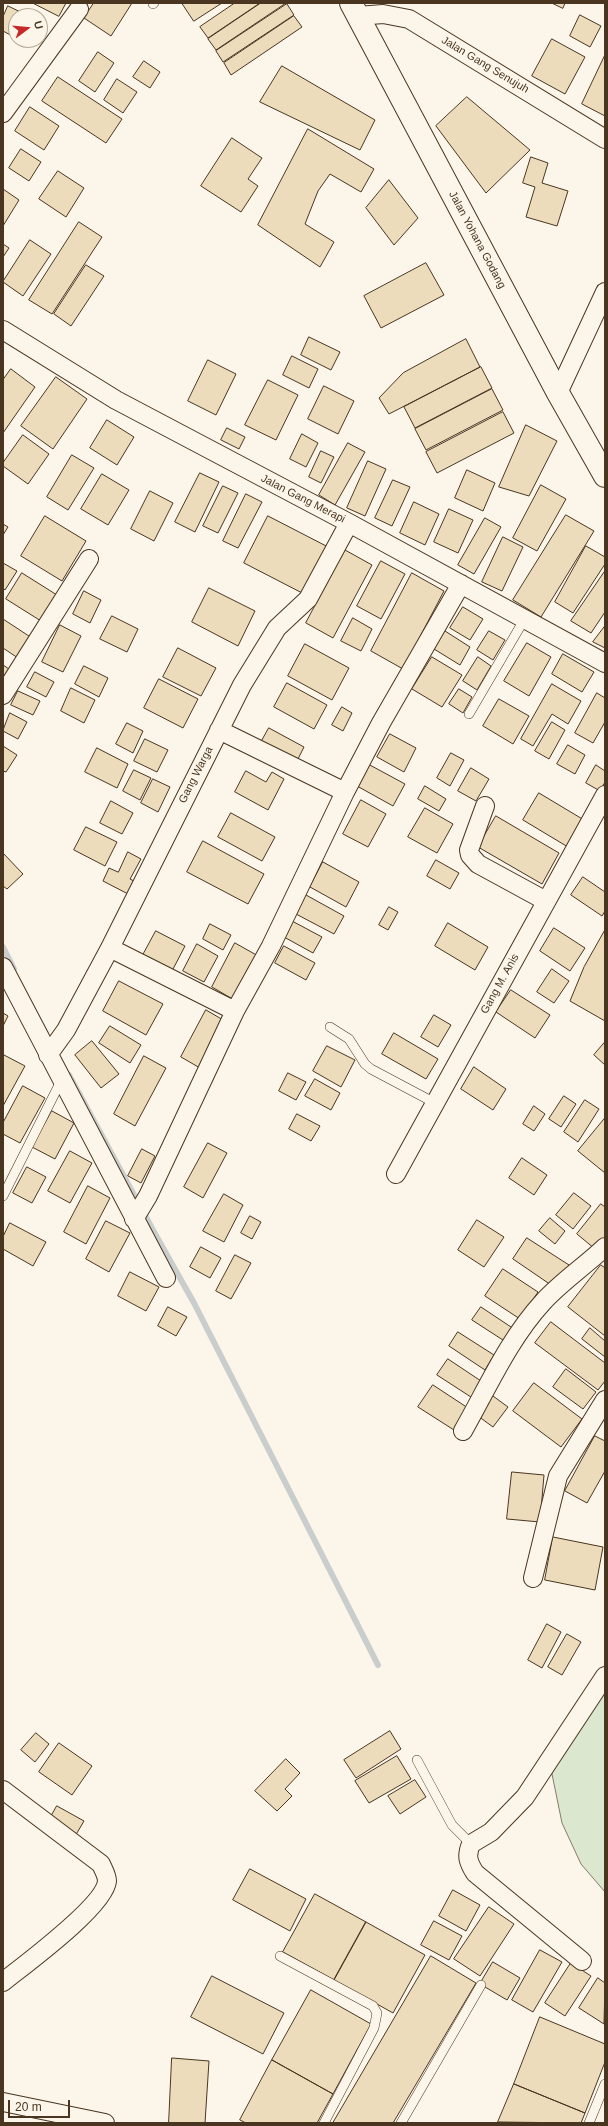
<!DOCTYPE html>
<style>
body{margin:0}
#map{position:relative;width:608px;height:2126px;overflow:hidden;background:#fbf6e9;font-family:Arial,sans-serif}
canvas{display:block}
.frame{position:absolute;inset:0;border:4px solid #4a3520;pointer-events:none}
.north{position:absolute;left:8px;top:8px;width:40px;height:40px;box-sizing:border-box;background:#fbf6e9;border:1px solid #b4a999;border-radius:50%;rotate:74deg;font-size:11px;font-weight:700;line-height:16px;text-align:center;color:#4a3520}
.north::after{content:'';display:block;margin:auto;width:14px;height:18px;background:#c62828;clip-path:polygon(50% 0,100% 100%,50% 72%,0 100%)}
.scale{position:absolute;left:8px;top:2100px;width:62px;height:18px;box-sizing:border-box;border:2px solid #4a3520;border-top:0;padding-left:5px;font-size:12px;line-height:14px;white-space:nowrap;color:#4a3520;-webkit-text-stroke:3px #fbf6e9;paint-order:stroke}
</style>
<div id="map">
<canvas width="608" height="2126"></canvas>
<div class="frame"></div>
<div class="north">U</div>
<div class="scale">20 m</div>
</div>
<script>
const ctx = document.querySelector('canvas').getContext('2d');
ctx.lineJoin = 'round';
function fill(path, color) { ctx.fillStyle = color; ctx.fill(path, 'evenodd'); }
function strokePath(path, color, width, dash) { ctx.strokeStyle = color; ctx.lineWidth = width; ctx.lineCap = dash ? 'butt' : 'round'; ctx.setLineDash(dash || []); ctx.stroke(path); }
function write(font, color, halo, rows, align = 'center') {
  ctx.font = font + ' Arial,sans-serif'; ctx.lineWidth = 3; ctx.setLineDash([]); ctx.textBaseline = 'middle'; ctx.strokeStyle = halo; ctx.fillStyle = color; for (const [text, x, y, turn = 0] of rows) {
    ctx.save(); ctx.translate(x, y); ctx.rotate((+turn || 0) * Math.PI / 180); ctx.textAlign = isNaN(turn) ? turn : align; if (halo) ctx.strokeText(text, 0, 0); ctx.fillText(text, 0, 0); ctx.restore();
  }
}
const green = new Path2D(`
 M605 1687V1892L581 1864 562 1823 551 1769Z`);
const stream = new Path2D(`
 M3 947 14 969
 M69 1075 154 1232 194 1303 378 1665`);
const building = new Path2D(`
 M33 3H66L59 16Z
 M94 3H132L111 36 84 18Z
 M182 3H222L194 21Z
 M235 3H260L208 38 200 27Z
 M261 3H286L216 50 208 39Z
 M552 3H565L563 8Z
 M287 4 294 15 223 62 216 51Z
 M8 6 29 16H16V38L3 31V17Z
 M580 15 601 26 590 47 570 36Z
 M294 16 302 27 231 75 224 63Z
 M40 22 44 23 40 31Z
 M552 39 585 57 565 94 532 76Z
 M21 40H35L33 46Z
 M98 52 114 63 95 92 79 81Z
 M605 55V116L582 104Z
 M144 61 160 72 150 88 133 77Z
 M282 66 375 120 360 150 260 102Z
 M58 77 122 119 106 143 42 101Z
 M117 79 137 92 123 113 104 100Z
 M467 97 530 150 486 193 436 126Z
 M30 107 59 126 44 150 15 131Z
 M308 129 374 169 361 192 330 174 318 191 305 224 334 242 320 267 258 225Z
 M232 138 262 158 248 179 258 186 241 212 201 186Z
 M21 149 41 162 29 181 9 168Z
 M531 157 548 163 542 183 568 191 557 226 526 217 535 187 523 183Z
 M58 171 84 188 66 217 39 199Z
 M389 180 418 218 394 245 366 208Z
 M3 189 19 200 3 226Z
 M79 222 102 237 52 314 29 300Z
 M30 240 51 254 23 296 3 282Z
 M3 244 9 248 3 257Z
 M426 263 444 295 381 328 364 296Z
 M86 265 104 276 71 326 54 314Z
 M309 337 340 352 331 370 301 355Z
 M466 339 480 367 389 414 379 398 403 373Z
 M292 356 318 369 309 388 283 375Z
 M208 360 236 374 216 415 188 401Z
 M481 367 492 388 415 428 404 407Z
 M11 369 35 387 3 433V380Z
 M56 377 87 399 53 449 21 426Z
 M268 380 298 395 276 440 245 425Z
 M324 386 354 401 338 434 308 419Z
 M492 389 503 410 426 450 415 429Z
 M503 412 514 433 437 473 426 452Z
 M107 420 134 437 117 465 90 448Z
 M526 425 557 441 529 496 499 487Z
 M227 428 245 437 239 449 221 440Z
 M302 434 318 443 306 467 290 459Z
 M23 435 49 454 28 484 3 466V463Z
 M348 443 365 452 335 505 319 495Z
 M321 451 334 457 321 483 309 477Z
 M72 455 94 468 68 510 47 497Z
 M368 461 386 469 365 516 347 508Z
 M467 470 495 483 483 511 455 498Z
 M200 473 219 482 195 532 175 522Z
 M102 474 129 490 108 525 81 509Z
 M393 480 410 487 392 526 375 518Z
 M541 485 566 499 537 551 513 538Z
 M223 486 238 493 218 533 203 526Z
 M150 491 173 503 154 541 131 529Z
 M246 494 262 502 238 548 223 541Z
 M414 502 439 514 425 545 400 533Z
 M449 509 473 520 458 553 434 542Z
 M566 515 594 531 541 617 513 600Z
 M45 516 86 541 62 581 21 556Z
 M268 516 332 549 308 596 244 563Z
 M485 518 501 527 474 574 458 565Z
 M3 524 8 527 3 535Z
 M503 537 523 547 502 591 482 582Z
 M586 546 605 557V564L573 613 555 602Z
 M345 550 372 565 333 638 306 623Z
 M381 561 405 574 381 619 357 606Z
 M3 563 17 571 5 590 3 588Z
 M605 571V612L591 633 571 621Z
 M22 573 57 595 41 621 6 599Z
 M412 573 444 591 403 669 371 651Z
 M209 588 255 611 238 646 192 622Z
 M84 591 101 600 90 623 73 614Z
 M463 607 483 619 470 640 450 628Z
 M112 616 138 629 127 652 100 639Z
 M353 618 372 629 361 651 341 641Z
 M3 619 35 640 21 660 3 648Z
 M60 625 81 636 63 672 42 662Z
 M605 626V648L593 642Z
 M445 631 470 647 460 665 434 649Z
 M489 631 505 640 493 660 477 650Z
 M527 643 551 657 529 696 504 681Z
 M305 644 349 668 332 700 288 676Z
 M178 648 216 668 201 696 163 677Z
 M563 654 594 672 582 692 552 674Z
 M432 657 462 675 442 707 412 689Z
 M478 657 491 666 477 690 463 681Z
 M3 665 15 673 3 691Z
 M84 666 108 678 99 697 75 684Z
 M35 672 54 682 46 697 27 687Z
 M159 679 198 699 183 728 144 708Z
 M287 683 327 705 314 729 274 707Z
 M552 684 581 701 568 724 552 714 533 746 521 739Z
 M71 688 95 700 84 723 61 711Z
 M459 689 472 697 463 713 449 704Z
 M18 691 40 701 33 715 11 705Z
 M597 693 605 698V722L593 743 575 733Z
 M499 699 529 716 513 744 483 726Z
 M342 707 352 713 343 731 332 725Z
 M10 713 27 722 18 739 3 731Z
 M552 722 565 730 549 759 535 751Z
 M127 723 143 731 133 753 116 744Z
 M269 728 304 747 295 765 259 746Z
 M390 734 416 748 404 772 377 757Z
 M145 739 168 750 157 772 134 761Z
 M568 745 585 755 575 774 557 764Z
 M3 746 17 755 6 772 3 771Z
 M97 748 128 764 117 788 85 772Z
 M451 753 464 760 450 786 437 778Z
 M368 764 405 784 393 806 357 786Z
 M596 765 605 771V782L600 791 586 783Z
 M471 768 489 779 476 801 458 791Z
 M134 770 151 778 140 800 123 791Z
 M246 771 266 782 272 772 284 779 268 810 235 792Z
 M153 779 170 787 158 812 141 803Z
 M425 786 446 799 439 811 418 799Z
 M539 793 584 820 568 847 523 820Z
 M361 800 386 814 368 847 343 834Z
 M111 801 133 813 122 834 100 823Z
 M425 808 453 824 437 853 408 837Z
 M231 813 275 837 262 861 218 837Z
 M496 816 559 853 542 884 478 847Z
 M86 827 117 842 105 866 74 850Z
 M203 841 264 874 248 904 187 872Z
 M128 852 141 859 130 879 138 883 132 896 103 881 109 868 118 872Z
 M3 853 23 874 7 889 3 886Z
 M436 860 459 873 450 889 427 876Z
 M323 862 359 882 346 907 310 887Z
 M583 877 605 892V911L602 916 571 895Z
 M306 895 344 916 334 934 296 914Z
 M389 907 398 912 388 930 379 925Z
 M292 921 322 937 313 953 284 937Z
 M448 923 488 947 475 970 435 946Z
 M210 924 231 935 223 950 203 939Z
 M554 928 585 948 570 971 540 951Z
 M605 930V1021L570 1001 584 967Z
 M156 931 185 946 172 971 143 955Z
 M235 943 260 957 236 1001 212 987Z
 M197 944 218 956 204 982 183 971Z
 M284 946 315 963 306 980 275 963Z
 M552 969 569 981 554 1003 537 992Z
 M119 981 163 1004 146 1035 103 1011Z
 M511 990 550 1015 535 1038 496 1012Z
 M206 1010 225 1021 200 1068 181 1057Z
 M3 1013 8 1016 3 1026Z
 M434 1015 451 1025 438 1047 421 1037Z
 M110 1026 141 1045 130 1063 99 1043Z
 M394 1033 438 1059 426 1079 382 1054Z
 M92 1041 119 1074 101 1088 75 1055Z
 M605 1042V1065L594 1055Z
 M327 1046 355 1060 341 1087 313 1071Z
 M4 1055 25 1066 3 1106V1056Z
 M144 1056 166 1068 135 1126 114 1114Z
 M474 1067 506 1089 493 1110 461 1089Z
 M288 1073 306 1082 296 1100 279 1091Z
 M315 1079 340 1093 331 1110 305 1096Z
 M23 1086 45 1098 20 1143 3 1134V1123Z
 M564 1096 576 1104 561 1127 549 1119Z
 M585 1100 599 1109 578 1142 564 1132Z
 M534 1106 545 1114 534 1131 523 1124Z
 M52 1111 74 1123 55 1159 32 1147Z
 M297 1114 320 1126 311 1141 289 1129Z
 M605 1118V1173L578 1151Z
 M208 1143 227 1153 203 1198 184 1187Z
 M142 1149 155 1156 141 1183 128 1176Z
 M70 1151 92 1163 70 1203 48 1191Z
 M522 1158 547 1175 534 1195 509 1178Z
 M27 1167 46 1177 32 1203 13 1193Z
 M88 1186 110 1198 86 1244 64 1232Z
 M574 1193 591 1206 573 1229 556 1215Z
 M224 1194 243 1205 224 1242 203 1231Z
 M601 1204 605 1207V1237L595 1249 577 1234Z
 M250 1216 261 1222 252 1239 241 1233Z
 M550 1218 565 1231 555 1244 539 1231Z
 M477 1220 504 1237 484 1267 458 1250Z
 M106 1221 130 1233 109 1272 86 1259Z
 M10 1223 46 1242 33 1266 3 1249V1237Z
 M527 1238 569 1265 554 1287 513 1259Z
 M201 1247 221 1258 210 1278 190 1267Z
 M235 1255 251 1263 231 1299 216 1291Z
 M601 1265 605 1268V1336L568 1307Z
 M503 1269 538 1292 520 1319 485 1296Z
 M130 1272 159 1287 146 1311 118 1296Z
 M168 1307 187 1317 176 1336 158 1326Z
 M481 1307 514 1329 506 1342 472 1320Z
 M551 1322 605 1363V1381L598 1390 535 1343Z
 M590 1328 605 1341V1357L582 1339Z
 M458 1332 494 1355 485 1370 449 1346Z
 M448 1359 484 1383 474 1399 437 1375Z
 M566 1369 596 1392 583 1409 553 1387Z
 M534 1383 582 1419 561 1447 513 1411Z
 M433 1385 468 1408 454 1430 418 1407Z
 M493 1396 508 1407 493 1427 478 1416Z
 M595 1436 605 1441V1471L587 1503 565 1491Z
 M512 1472 544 1475 540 1522 507 1519Z
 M553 1537 603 1547 595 1590 545 1580Z
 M547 1624 561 1632 542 1668 528 1660Z
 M567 1634 581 1642 562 1675 548 1667Z
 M390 1731 401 1749 356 1778 344 1760Z
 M36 1733 49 1744 35 1762 21 1750Z
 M59 1743 92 1766 72 1795 39 1772Z
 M397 1756 411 1779 369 1803 355 1781Z
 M286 1759 300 1773 285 1789 292 1796 277 1811 255 1791Z
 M415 1780 426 1797 400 1814 388 1796Z
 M57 1806 84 1821 74 1838 48 1822Z
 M250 1869 306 1899 290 1931 233 1900Z
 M453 1890 480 1905 466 1931 439 1916Z
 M315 1894 366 1922 334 1980 283 1952Z
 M489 1907 514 1924 480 1976 454 1959Z
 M434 1921 462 1936 449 1960 421 1945Z
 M366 1922 425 1955 393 2013 334 1980Z
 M540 1950 562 1962 533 2012 512 2000Z
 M431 1956 476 1983 393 2123H333Z
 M493 1962 520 1978 507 2000 480 1984Z
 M571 1963 591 1976 565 2016 545 2003Z
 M212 1976 284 2013 263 2054 191 2017Z
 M598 1978 605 1983 604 2024 579 2008Z
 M311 1990 371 2024 333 2094 272 2060Z
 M540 2017 605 2044V2062L585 2113 514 2084Z
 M172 2058 209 2061 205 2123H169Z
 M272 2060 333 2094 317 2123H246L240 2120Z
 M514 2084 585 2113 581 2123 498 2122Z`);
const service = new Path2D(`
 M153 4 154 3
 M469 714 524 620
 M330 1027 349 1039 365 1064 371 1069 435 1103
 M3 1196 61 1081
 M417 1760 452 1825 471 1844
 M280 1956 373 2006 377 2013 374 2028 324 2123
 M401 2123 481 1985
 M589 2123 605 2084`);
const minor = new Path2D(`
 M358 16 383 14 409 19 605 139
 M3 113 79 9
 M3 330 116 400 349 523 605 663
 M558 393 605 292
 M3 695 89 559
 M219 730 345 792
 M485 806 469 850 470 855 478 864 546 901
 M110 948 235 1011
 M3 967 166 1278
 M48 1055 66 1030 110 948 242 685 277 628 308 599 349 523
 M396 1174 605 795
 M134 1219 148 1196 235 1011 271 946 345 792 381 723 461 584
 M463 1431C488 1387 509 1339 543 1302 561 1282 585 1266 605 1247
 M533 1578 558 1476 605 1400
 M3 1790 101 1864C103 1869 107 1875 107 1881 105 1906 24 1965 3 1982
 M582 1961 475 1873C468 1862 466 1856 471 1844L491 1832 525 1797 605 1676
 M3 2102 105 2123`);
const secondary = new Path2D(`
 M351 3 558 393 605 476`);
const streetNames = [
 ["Jalan Gang Senujuh",485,65,31],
 ["Jalan Yohana Godang",477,240,62],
 ["Jalan Gang Merapi",303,499,27],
 ["Gang Warga",196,775,-63],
 ["Gang M. Anis",500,984,-61]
];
fill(green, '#dce7d0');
strokePath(green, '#887966', 1);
strokePath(stream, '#c9cecd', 6);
fill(building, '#ecdcbc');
strokePath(building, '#4a3520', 1);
strokePath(service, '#4a3520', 10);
strokePath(minor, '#4a3520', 20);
strokePath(secondary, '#4a3520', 24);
strokePath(service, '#fbf6e9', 9);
strokePath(minor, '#fbf6e9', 18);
strokePath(secondary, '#fbf6e9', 22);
write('11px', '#4a3520', '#fbf6e9', streetNames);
</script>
